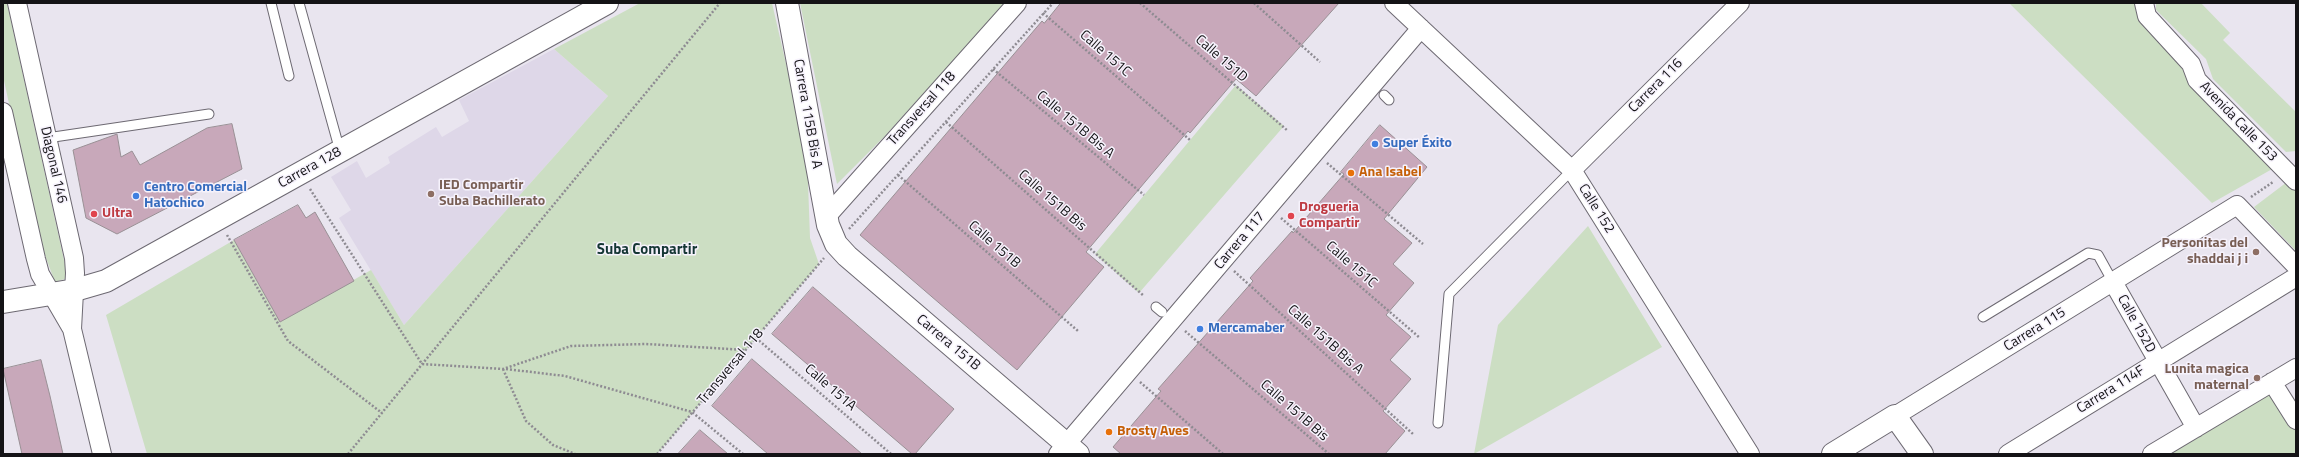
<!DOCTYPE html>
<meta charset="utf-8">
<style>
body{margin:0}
#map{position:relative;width:2299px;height:457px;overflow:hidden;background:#e9e5ef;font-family:"Titillium Web",sans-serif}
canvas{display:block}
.frame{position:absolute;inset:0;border:4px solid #141316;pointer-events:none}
</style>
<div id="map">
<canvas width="2299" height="457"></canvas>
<div class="frame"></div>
</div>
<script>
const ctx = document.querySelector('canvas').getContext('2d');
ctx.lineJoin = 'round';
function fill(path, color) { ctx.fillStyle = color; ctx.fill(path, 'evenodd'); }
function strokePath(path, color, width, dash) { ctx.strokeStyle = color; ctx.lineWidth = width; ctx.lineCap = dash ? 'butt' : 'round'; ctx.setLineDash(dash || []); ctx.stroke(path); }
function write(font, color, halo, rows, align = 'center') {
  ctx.font = font + ' "Titillium Web",sans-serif'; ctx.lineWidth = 3; ctx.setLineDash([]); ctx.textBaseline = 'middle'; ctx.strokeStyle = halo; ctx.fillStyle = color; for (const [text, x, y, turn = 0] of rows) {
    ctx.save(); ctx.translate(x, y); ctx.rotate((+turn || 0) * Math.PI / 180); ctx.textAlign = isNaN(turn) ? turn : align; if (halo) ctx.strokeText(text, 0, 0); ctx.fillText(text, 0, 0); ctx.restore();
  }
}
const built = new Path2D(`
 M554 49 608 96 404 325 339 218 351 210 331 177 357 161 366 178 390 163 388 157 436 127 442 137 469 121 459 100Z`);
const green = new Path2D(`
 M3 3H7L68 278 55 282 38 237 3 76Z
 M640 3H772L807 155 810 238 819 264 657 454H147L106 315 234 240 280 322 371 270 404 325 608 96 554 49Z
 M800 3H1005L884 137 837 184Z
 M2009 3H2141L2274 168 2212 203Z
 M2156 3H2201L2230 33 2223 40 2296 112V151L2286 152 2213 79 2206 59 2156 10Z
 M1236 85 1284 126 1139 293 1095 254Z
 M2287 182 2296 191V251L2254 207Z
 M1588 226 1662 347 1474 454 1498 325Z
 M2272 382 2296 420V454H2152Z`);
const building = new Path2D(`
 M1061 3H1339L1256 96 1236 79 1190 133 1188 131 1086 252 1104 267 1017 370 860 235 1042 21 1044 23Z
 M232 124 242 169 117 234 86 218 73 150 117 134 121 157 132 151 140 165 207 128Z
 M1380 125 1427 167 1384 219 1412 243 1393 264 1414 283 1386 315 1411 337 1390 360 1411 379 1383 411 1405 431 1385 454H1121L1113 447 1161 391 1158 389 1253 281 1250 278 1292 231 1293 233 1344 174 1341 172Z
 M298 205 306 218 315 212 354 281 280 322 234 240Z
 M813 287 954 409 915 454H912L772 334Z
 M752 359 862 454H768L712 406Z
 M41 360 50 396 63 454H22L3 369Z
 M700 430 728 454H678Z`);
const path = new Path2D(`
 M1140 3 1288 131
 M1254 3 1320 62
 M1043 13 1190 140
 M993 69 1144 195
 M946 122 1144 296
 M1327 163 1423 244
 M898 175 1078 331
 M310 189 422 364 503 369 571 346 646 344 746 350
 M2251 197 2273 182
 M1281 218 1420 338
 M849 229 1053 3
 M227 235 288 341 382 413
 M1234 271 1413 434
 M1185 331 1329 454
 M756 338 891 454
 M503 369 526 421 553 445 575 454
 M506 369 565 376 692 412 743 454
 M1140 382 1223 454
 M348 454 720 3
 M657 454 824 258`);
const service = new Path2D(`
 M271 3 289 76
 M299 3 340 151
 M1384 95 1389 100
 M47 138 209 114
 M1156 307 1162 312
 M1983 317 2088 253 2098 255 2113 282
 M1438 423 1449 294 1572 170`);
const minor = new Path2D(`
 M17 3 74 258 75 273 72 329
 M1394 3 1572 170 1750 454
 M2144 3 2147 16 2191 64 2197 80 2296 181
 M3 112 36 259 40 274 72 329 102 454
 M1572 170 1740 3
 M827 216 1017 3
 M2113 282 2196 428
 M2272 382 2296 420
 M1895 416 2237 205 2296 266
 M1058 454 1421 28
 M2008 454 2296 277
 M2152 454 2296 368`);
const tertiary = new Path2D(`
 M787 3 828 225 836 244 847 256 1078 454
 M3 302 75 290 106 281 607 3
 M1833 454 1895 416 1922 454`);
const markers = [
 [1375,144,4,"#3f7fe0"],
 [1351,173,4,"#e8710a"],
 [431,194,4,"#8d6e63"],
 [136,196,4,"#3f7fe0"],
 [94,214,4,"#e0444e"],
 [1291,216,4,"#e0444e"],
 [2256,252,4,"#8d6e63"],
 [1200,329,4,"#3f7fe0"],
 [2257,378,4,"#8d6e63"],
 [1109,432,4,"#e8710a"]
];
const streetNames = [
 ["Calle 151C",1105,54,41],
 ["Calle 151D",1221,59,41],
 ["Carrera 116",1656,86,-45],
 ["Transversal 118",922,109,-48],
 ["Carrera 115B Bis A",807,114,80],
 ["Avenida Calle 153",2238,122,46],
 ["Calle 151B Bis A",1075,125,40],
 ["Diagonal 146",53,165,77],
 ["Carrera 128",310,168,-29],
 ["Calle 151B Bis",1052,201,41],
 ["Calle 152",1596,209,58],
 ["Carrera 117",1240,241,-50],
 ["Calle 151B",994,245,41],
 ["Calle 151C",1351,265,41],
 ["Calle 152D",2136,324,61],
 ["Carrera 115",2035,330,-32],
 ["Calle 151B Bis A",1325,340,42],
 ["Carrera 151B",948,343,40],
 ["Transversal 118",731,367,-50],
 ["Calle 151A",830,388,41],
 ["Carrera 114F",2111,390,-32],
 ["Calle 151B Bis",1294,411,41]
];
const shopNames = [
 ["Super Éxito",1383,144],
 ["Centro Comercial",144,188],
 ["Hatochico",144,204],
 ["Mercamaber",1208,329]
];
const foodNames = [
 ["Ana Isabel",1359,173],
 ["Brosty Aves",1117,432]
];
const educationNames = [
 ["IED Compartir",439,186,"left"],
 ["Suba Bachillerato",439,202,"left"],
 ["Personitas del",2248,244],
 ["shaddai j i",2248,260],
 ["Lunita magica",2249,370],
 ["maternal",2249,386]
];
const healthNames = [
 ["Drogueria",1299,208],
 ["Compartir",1299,224],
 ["Ultra",102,214]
];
const neighbourhoodNames = [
 ["Suba Compartir",647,250]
];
fill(built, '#ded7e8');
fill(green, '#ccdec3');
fill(building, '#c8a8ba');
strokePath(building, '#999095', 1);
strokePath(service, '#6d6972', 11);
strokePath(minor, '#6d6972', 20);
strokePath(tertiary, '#6d6972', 24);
strokePath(path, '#8e8b92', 2.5, [2, 2]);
strokePath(service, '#fff', 9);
strokePath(minor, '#fff', 18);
strokePath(tertiary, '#fff', 22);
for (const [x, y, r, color] of markers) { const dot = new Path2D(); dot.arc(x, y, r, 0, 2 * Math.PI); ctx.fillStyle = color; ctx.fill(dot); strokePath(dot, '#f6f2fc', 1.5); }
write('14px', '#141316', '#f6f2fc', streetNames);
write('bold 14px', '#366cbe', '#f6f2fc', shopNames, 'left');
write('bold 14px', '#c56008', '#f6f2fc', foodNames, 'left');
write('bold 14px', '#785e54', '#f6f2fc', educationNames, 'right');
write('bold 14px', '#be3a42', '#f6f2fc', healthNames, 'left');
write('bold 15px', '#143634', '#f6f2fc', neighbourhoodNames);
</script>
